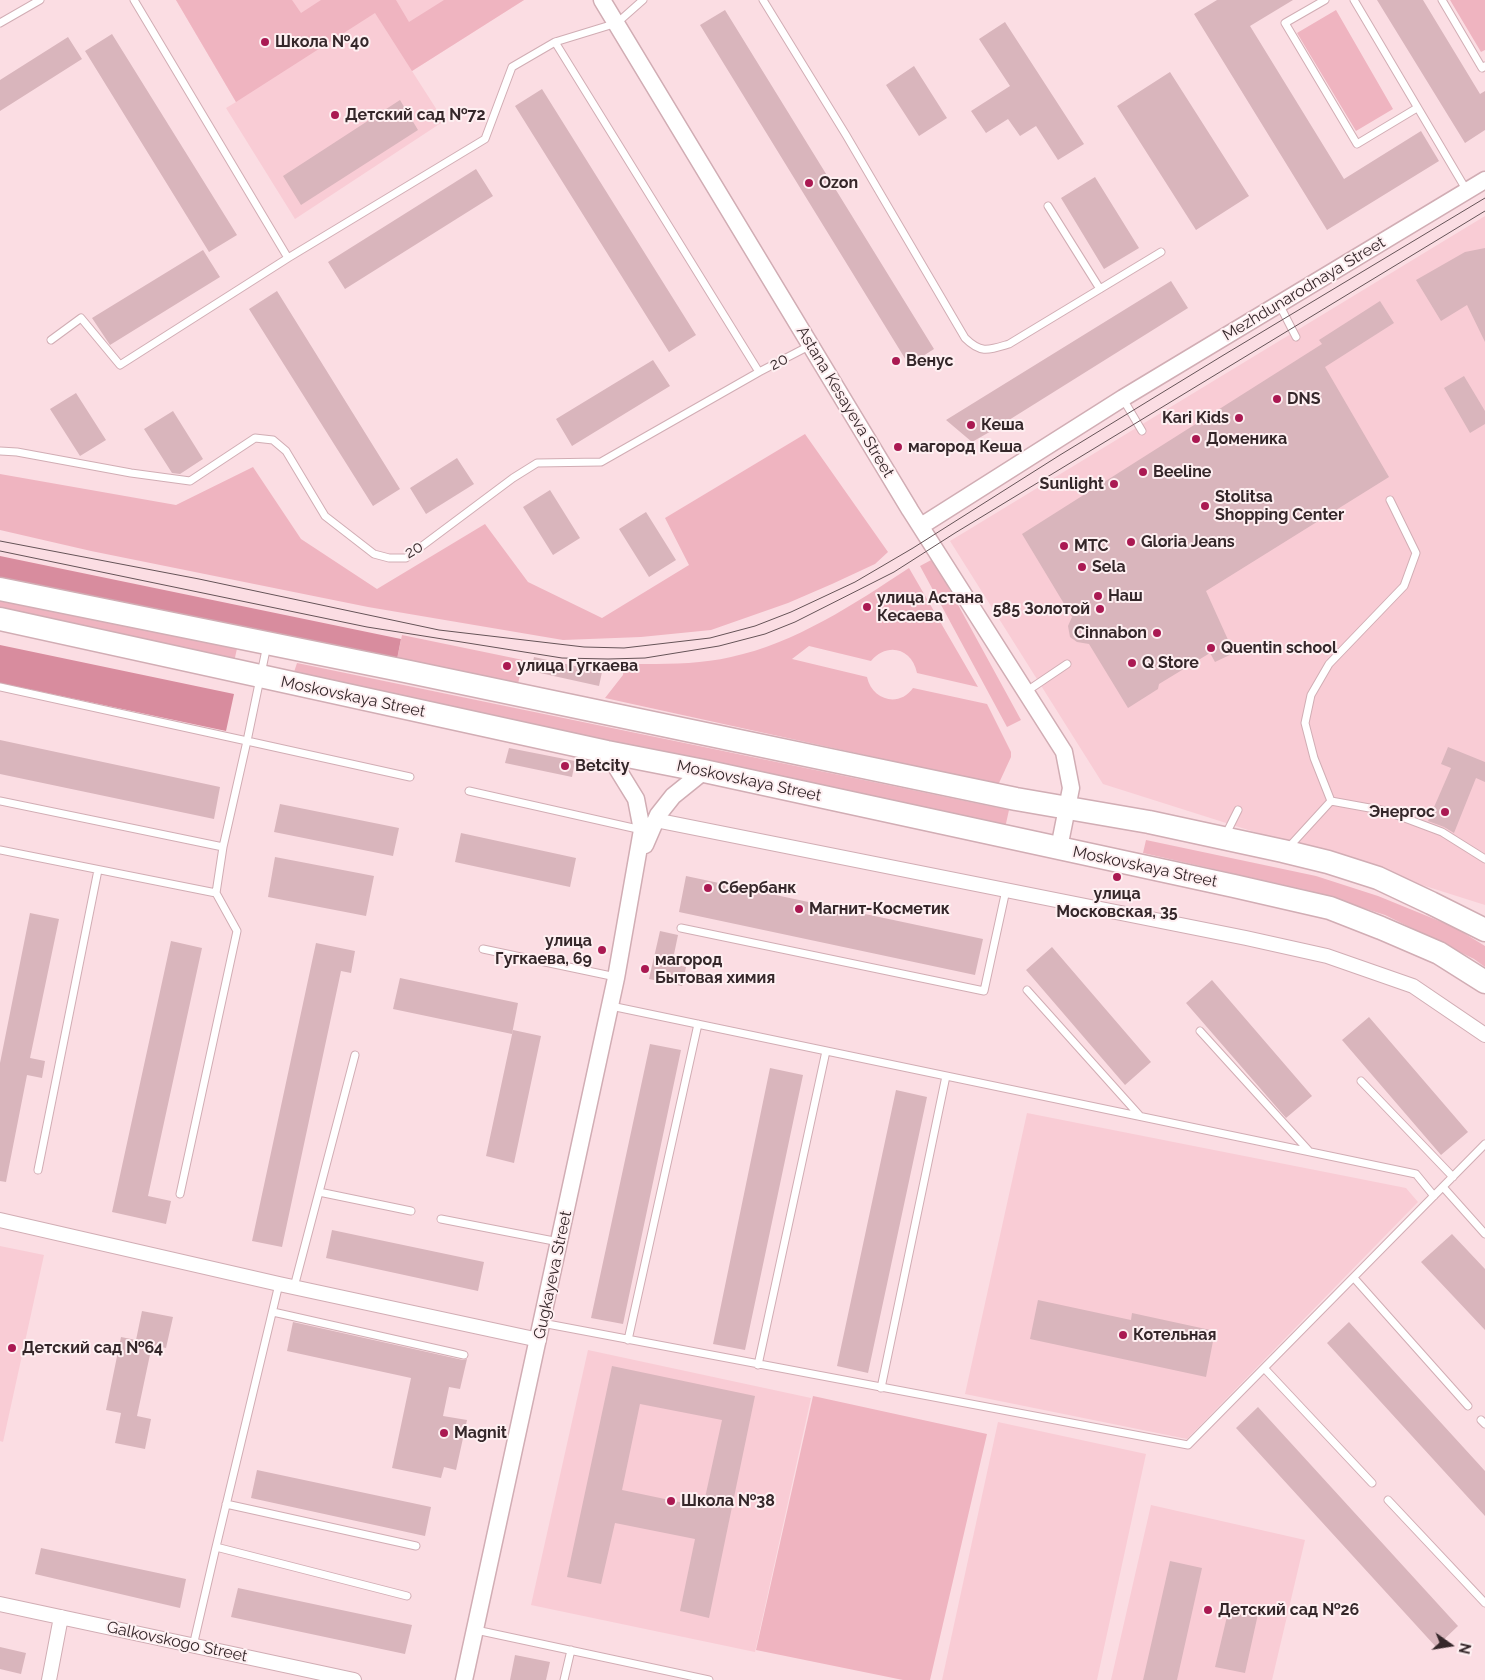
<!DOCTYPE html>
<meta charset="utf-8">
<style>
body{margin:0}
#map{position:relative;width:1485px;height:1680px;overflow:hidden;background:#fbdde3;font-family:Raleway,sans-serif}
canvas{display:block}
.north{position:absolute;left:1425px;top:1620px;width:50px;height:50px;-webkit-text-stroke:4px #feeff1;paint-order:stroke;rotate:103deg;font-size:14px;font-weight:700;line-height:20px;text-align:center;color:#35272a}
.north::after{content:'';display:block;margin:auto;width:18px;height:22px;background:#35272a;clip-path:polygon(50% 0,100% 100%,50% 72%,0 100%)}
</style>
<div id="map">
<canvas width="1485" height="1680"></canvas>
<div class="north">N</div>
</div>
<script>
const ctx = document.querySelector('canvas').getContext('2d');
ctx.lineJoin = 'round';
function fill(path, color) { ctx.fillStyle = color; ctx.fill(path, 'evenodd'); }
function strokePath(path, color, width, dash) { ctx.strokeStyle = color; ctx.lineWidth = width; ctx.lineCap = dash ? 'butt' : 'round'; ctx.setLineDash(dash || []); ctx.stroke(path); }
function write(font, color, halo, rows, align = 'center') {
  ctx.font = font + ' Raleway,sans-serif'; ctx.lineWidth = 4; ctx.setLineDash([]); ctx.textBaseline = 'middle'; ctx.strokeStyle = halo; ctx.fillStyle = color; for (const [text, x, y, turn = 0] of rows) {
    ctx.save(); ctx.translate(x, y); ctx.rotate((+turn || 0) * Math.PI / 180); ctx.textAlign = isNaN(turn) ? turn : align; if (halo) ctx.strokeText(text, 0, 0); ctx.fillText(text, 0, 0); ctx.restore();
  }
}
const built = new Path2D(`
 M176 0H524L412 71 444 121 295 219 226 108 236 102Z
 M1485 216V905L1103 784 950 541Z
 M1027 1113 1406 1188 1418 1202 1187 1439 965 1394Z
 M0 1246 44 1255 3 1442 0 1441Z
 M588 1350 811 1398 755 1652 531 1605Z
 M998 1422 1146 1454 1097 1680H942Z
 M1151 1505 1305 1540 1272 1680H1111Z`);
const green = new Path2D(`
 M176 0H292L301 13 321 0H396L409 22 444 0H524L412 71 375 13 236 102Z
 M1450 0H1485V50L1481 52Z
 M1336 10 1393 109 1356 131 1297 33Z
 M805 434 888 552 875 564 832 584 788 603 711 630 641 637 563 640 368 607 91 551 0 530V474L176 505 253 467 301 539 377 589 485 524 528 582 602 618 689 565 665 518Z
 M933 559 1021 720 1007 727 920 566Z
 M909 568 978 687 917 673C912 648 887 642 871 661L809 646 792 659 867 677C872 700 899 708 913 688L987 704 1011 752V757L999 783 997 784 605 698 623 675 624 664C660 664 696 665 731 657 796 643 854 604 909 568Z
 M0 594 238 644 234 662 0 613Z
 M402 635 523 660 517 689 396 664Z
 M297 663 1009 810 1005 828 293 675Z
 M1146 840 1316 876 1378 896 1454 927 1485 946V967L1474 959 1385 915 1310 891 1143 853Z
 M813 1396 987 1434 930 1680H903L756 1650Z`);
const forest = new Path2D(`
 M0 556 401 639 396 664 0 582Z
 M0 645 234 694 226 731 0 683Z`);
const building = new Path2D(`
 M1217 0H1293L1250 26 1344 179 1421 131 1439 161 1327 230 1194 14Z
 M1377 0H1423L1480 94 1485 91V130L1465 143Z
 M725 10 934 349 909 365 700 25Z
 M1005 22 1084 144 1058 160 1036 126 1020 136 1008 119 986 133 971 111 1010 86 979 39Z
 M112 34 237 235 209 252 85 51Z
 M68 37 82 59 0 111V80Z
 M914 66 947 118 919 136 886 85Z
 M1170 72 1249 196 1196 230 1117 106Z
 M542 89 696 335 669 352 515 106Z
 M400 100 418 130 301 205 283 176Z
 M476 169 493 196 345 289 328 262Z
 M1095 177 1139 248 1104 269 1061 198Z
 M1485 248V342L1467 305 1441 321 1416 280 1465 252Z
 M203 250 220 277 110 345 92 318Z
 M1171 281 1188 308 993 430 972 442 946 420Z
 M277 291 400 489 373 506 249 309Z
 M1380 301 1394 323 1325 367 1389 477 1206 591 1234 653 1215 662 1210 653 1159 684 1158 689 1128 708 1089 644 1077 642 1070 637 1068 626 1072 617 1022 534 1322 344 1319 340Z
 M653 360 670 386 572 446 556 419Z
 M1464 376 1485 411V424L1470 433 1444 388Z
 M76 393 106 440 80 456 50 409Z
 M173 411 203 459 180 474 172 473 144 429Z
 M457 458 474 484 426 514 410 488Z
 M550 490 580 538 553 555 523 507Z
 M646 512 676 560 649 577 619 529Z
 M534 657 602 672 599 686 531 671Z
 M0 740 220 787 214 819 0 774Z
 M1448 747 1485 762V782L1476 778 1454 833 1444 827 1428 821 1451 768 1441 764Z
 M509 748 575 761 572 777 505 763Z
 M280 804 399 828 393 856 274 832Z
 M461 833 576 858 570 887 455 862Z
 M275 857 374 876 366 916 268 897Z
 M686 876 983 939 975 975 679 912Z
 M30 913 59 919 30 1058 45 1061 42 1078 27 1075 6 1182 0 1181V1063Z
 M660 931 678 935 672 964 686 967 682 986 649 979Z
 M171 941 202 948 148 1196 171 1201 166 1224 112 1212Z
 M316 943 355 951 351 973 341 971 282 1247 252 1241Z
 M1052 947 1151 1062 1125 1085 1026 970Z
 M400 978 518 1003 512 1034 393 1009Z
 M1212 980 1312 1096 1286 1118 1186 1003Z
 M1369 1017 1468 1132 1441 1155 1342 1040Z
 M513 1030 541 1036 514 1163 486 1156Z
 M650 1044 681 1050 623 1324 591 1318Z
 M770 1068 803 1075 745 1350 713 1344Z
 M896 1090 927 1097 868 1373 837 1366Z
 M332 1230 484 1262 478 1291 326 1258Z
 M1452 1234 1485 1269V1330L1421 1262Z
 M1038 1300 1131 1320 1132 1313 1215 1331 1206 1377 1030 1339Z
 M142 1311 173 1317 166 1348 152 1345 137 1416 151 1419 145 1449 115 1443 121 1413 106 1410 121 1337 136 1340Z
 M293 1322 463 1360 467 1359 460 1389 449 1387 443 1416 467 1420 456 1470 444 1467 441 1478 392 1468 411 1378 287 1351Z
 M1349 1322 1485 1471V1516L1327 1343Z
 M612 1366 755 1396 709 1618 680 1611 695 1539 615 1523 601 1584 567 1577ZM640 1404 722 1420 703 1507 622 1490Z
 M1258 1407 1458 1626 1436 1647 1236 1428Z
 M257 1470 431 1507 425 1536 251 1498Z
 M41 1548 186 1579 180 1608 35 1574Z
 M1170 1561 1202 1568 1177 1680H1143Z
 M238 1588 412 1625 405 1654 231 1617Z
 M1229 1608 1258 1614 1245 1673 1215 1667Z
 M0 1647 26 1653 21 1674 0 1669Z
 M515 1655 550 1662 546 1680H510Z`);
const service = new Path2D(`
 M134 0 288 258 485 139 512 67 555 42 617 23 643 0
 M763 0 846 135 965 338C981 354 989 350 1009 344L1161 252
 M1325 0 1285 23 1357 144 1417 108
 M1354 0 1467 191
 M1442 0 1482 68 1485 66
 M0 23 40 0
 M555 42 759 372
 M1048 206 1100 289
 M1279 304 1296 337
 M51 340 81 318 120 365 288 258
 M1123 399 1142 431
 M0 451 17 452 131 473 190 481 255 438 273 440 286 451 325 516 374 554 389 558H406L513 478 537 463 601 462 759 372 811 345
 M0 687 247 741 267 645
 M1027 691 1067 664
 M469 791 642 830
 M0 801 223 847 247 741 410 777
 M1331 801 1314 758 1305 723 1311 695 1329 664 1404 586 1416 553 1390 500
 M1225 836 1238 810
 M1288 848 1331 801 1386 811 1442 832 1485 859
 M0 850 216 893 223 847
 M681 928 984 991 1006 890
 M483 949 616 977
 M1027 990 1140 1116
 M611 1006 1416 1174 1434 1196
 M1200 1031 1309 1151
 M1361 1081 1453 1177
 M38 1170 98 870
 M1443 1187 1485 1234
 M319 1192 411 1211
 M180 1194 237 931 216 893
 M441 1219 559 1242
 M1354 1278 1468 1406
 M294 1287 355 1055
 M273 1312 464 1355
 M542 1323 1188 1445 1485 1144
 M628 1340 698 1024
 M758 1365 826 1051
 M1264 1368 1372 1483
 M881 1388 946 1076
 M1481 1420 1485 1424
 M1388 1500 1485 1603
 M226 1504 416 1546
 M216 1547 279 1284
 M476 1630 709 1680
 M193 1646 216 1547 407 1596
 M564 1680 571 1650`);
const minor = new Path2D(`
 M655 820 1246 938 1327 956 1413 986 1485 1035
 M0 1220 279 1284 539 1340
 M0 1604 354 1680
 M49 1680 61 1617`);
const tertiary = new Path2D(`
 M602 0 910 510 1064 752 1071 788 1059 848
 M921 526 1123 398 1485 180
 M645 845 658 815 673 796 704 771
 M464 1680 616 978 642 830 636 799 607 752`);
const trunk = new Path2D(`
 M0 589 405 671 1016 799 1149 822 1283 851 1328 862 1378 878 1431 903 1485 930
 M0 619 607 752 704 771 1234 886 1330 908 1381 928 1439 953 1485 982`);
const tram = new Path2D(`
 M0 541 199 579 439 630 584 647 624 648 710 638 755 626 791 612 855 582 913 548 1060 455 1222 356 1485 198
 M0 551 367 627 562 658 608 659 645 658 719 646 765 634 795 622 894 572 955 533 1485 211`);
const markers = [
 [265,42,5,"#aa1952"],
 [335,115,5,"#aa1952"],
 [809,183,5,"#aa1952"],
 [896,361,5,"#aa1952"],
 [1277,399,5,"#aa1952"],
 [1239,418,5,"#aa1952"],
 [971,425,5,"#aa1952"],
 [1196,439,5,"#aa1952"],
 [898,447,5,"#aa1952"],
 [1143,472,5,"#aa1952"],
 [1114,484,5,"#aa1952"],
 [1205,506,5,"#aa1952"],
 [1131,542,5,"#aa1952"],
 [1064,546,5,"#aa1952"],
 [1082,567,5,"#aa1952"],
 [1098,596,5,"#aa1952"],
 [867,607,5,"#aa1952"],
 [1100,609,5,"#aa1952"],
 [1157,633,5,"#aa1952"],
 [1211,648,5,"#aa1952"],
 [1132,663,5,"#aa1952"],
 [507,666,5,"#aa1952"],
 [565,766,5,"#aa1952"],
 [1445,812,5,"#aa1952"],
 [1117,877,5,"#aa1952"],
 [708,888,5,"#aa1952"],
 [799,909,5,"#aa1952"],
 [602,950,5,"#aa1952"],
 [645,969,5,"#aa1952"],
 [1123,1335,5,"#aa1952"],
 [12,1348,5,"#aa1952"],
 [444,1433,5,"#aa1952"],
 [671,1501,5,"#aa1952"],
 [1208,1610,5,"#aa1952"]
];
const poiNames = [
 ["Школа №40",275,42],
 ["Детский сад №72",345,115],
 ["Ozon",819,183],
 ["Венус",906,361],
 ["DNS",1287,399],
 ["Kari Kids",1229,418,"right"],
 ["Кеша",981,425],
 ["Доменика",1206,439],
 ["магород Кеша",908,447],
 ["Beeline",1153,472],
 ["Sunlight",1104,484,"right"],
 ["Stolitsa",1215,497],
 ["Shopping Center",1215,515],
 ["Gloria Jeans",1141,542],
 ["МТС",1074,546],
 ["Sela",1092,567],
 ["Наш",1108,596],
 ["улица Астана",877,598],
 ["Кесаева",877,616],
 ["585 Золотой",1090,609,"right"],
 ["Cinnabon",1147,633,"right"],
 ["Quentin school",1221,648],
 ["Q Store",1142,663],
 ["улица Гугкаева",517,666],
 ["Betcity",575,766],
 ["Энергос",1435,812,"right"],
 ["Сбербанк",718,888],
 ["улица",1117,894,"center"],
 ["Московская, 35",1117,912,"center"],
 ["Магнит-Косметик",809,909],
 ["улица",592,941,"right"],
 ["Гугкаева, 69",592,959,"right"],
 ["магород",655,960],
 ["Бытовая химия",655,978],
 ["Котельная",1133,1335],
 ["Детский сад №64",22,1348],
 ["Magnit",454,1433],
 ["Школа №38",681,1501],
 ["Детский сад №26",1218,1610]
];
const streetNames = [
 ["Mezhdunarodnaya Street",1304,289,-31],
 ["20",779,362,-27],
 ["Astana Kesayeva Street",845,402,59],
 ["20",414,550,-30],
 ["Moskovskaya Street",353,697,12],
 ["Moskovskaya Street",749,781,12],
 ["Moskovskaya Street",1145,867,12],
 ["Gugkayeva Street",553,1275,-78],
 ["Galkovskogo Street",177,1642,12]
];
fill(built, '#f9ccd5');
fill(green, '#efb4c0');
fill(forest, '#d88c9e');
fill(building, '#d9b5bc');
strokePath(service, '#d1adb4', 9);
strokePath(minor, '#d1adb4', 16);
strokePath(tertiary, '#d1adb4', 19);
strokePath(trunk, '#d1adb4', 25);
strokePath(service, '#fff', 7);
strokePath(minor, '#fff', 14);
strokePath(tertiary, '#fff', 16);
strokePath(trunk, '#fff', 22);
strokePath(tram, '#655357', 1);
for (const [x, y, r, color] of markers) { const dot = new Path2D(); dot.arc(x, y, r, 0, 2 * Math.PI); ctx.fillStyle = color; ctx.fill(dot); strokePath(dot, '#feeff1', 2); }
write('bold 16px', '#35272a', '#feeff1', poiNames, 'left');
write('16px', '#35272a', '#feeff1', streetNames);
</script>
